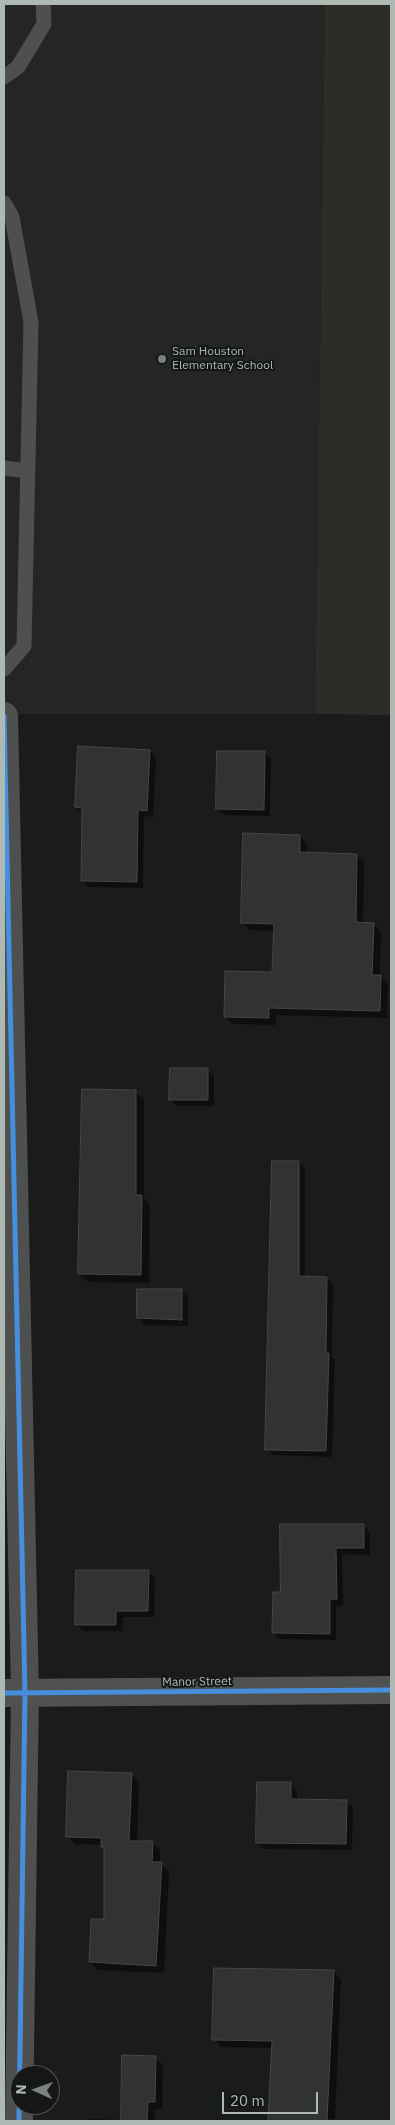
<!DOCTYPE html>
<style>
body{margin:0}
#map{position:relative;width:395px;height:2125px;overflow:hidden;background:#1a1b1b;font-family:"IBM Plex Sans",sans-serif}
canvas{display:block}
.frame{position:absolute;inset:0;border:5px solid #aeb9b3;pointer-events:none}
.north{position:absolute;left:10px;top:2065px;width:50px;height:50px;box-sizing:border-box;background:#151616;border:1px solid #525755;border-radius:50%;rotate:272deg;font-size:14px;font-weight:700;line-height:20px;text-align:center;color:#aeb9b3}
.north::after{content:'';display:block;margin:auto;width:18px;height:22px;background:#7a827e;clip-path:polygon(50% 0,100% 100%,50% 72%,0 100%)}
.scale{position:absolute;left:222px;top:2092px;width:96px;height:22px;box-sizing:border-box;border:2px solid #aeb9b3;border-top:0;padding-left:6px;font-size:15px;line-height:18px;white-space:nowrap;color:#aeb9b3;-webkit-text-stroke:4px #151616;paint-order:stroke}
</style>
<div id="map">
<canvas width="395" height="2125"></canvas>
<div class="frame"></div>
<div class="north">N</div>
<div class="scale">20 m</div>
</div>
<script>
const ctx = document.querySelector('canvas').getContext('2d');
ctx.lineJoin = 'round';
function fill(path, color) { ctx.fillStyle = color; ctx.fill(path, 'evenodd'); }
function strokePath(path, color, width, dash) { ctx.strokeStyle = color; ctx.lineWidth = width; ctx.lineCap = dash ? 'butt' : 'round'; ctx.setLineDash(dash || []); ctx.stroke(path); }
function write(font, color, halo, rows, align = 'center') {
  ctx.font = font + ' "IBM Plex Sans",sans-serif'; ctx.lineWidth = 4; ctx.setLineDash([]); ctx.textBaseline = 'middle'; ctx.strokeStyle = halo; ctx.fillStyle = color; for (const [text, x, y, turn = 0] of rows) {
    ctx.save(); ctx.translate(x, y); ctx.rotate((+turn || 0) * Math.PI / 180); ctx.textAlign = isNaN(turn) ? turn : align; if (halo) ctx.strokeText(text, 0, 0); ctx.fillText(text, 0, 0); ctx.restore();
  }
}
const built = new Path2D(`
 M4 4H325L315 714H4Z`);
const green = new Path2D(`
 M325 4H391V715L315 714Z`);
const shadow = new Path2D(`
 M150 751 156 758 153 817 144 816 143 888 89 887 82 881 83 814 76 807Z
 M264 752 271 759 270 816 224 815 218 809Z
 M300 836 307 844V854L356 855 364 862 363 924H374L381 932 380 976 388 984 387 1018 276 1015V1025L233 1024 225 1017 273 973 275 931 250 930 242 922Z
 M207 1069 214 1076V1106H177L171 1100Z
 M135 1091 144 1100V1198L150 1205 149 1283 88 1282 79 1274Z
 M299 1162 305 1169V1278H327L333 1284 332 1357 335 1360 332 1457 273 1455 267 1449Z
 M182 1291 188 1297V1326L145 1325 139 1318Z
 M281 1525H363L370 1532V1555L342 1554 343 1605 336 1606V1640L280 1639 273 1633 281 1593Z
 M148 1572 155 1578 154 1617H123L122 1631H83L76 1624Z
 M131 1774 139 1782 137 1842 153 1843 160 1850V1863L169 1871 164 1973 98 1970 90 1962 105 1921 106 1850 102 1845 75 1844 68 1836Z
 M290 1784 297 1790V1801H346L353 1808 352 1850 264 1849 257 1842Z
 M333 1971 341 1979 335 2119 269 2121 273 2048 221 2047 214 2039Z
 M155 2057 163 2065 162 2109H155V2121H89V2119L122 2120Z`);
const building = new Path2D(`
 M78 746 150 750 147 811 138 810 137 882 81 881 82 808 75 807Z
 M217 751H265L264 810 216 809Z
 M243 833 300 835V852L357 854 356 922 374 923 372 975H381L380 1011 269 1008V1018L224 1017 225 971 272 972 274 924 241 923Z
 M170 1068H208V1100H169Z
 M82 1089 136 1090V1195H142L141 1275 78 1274Z
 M272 1161H299V1276L327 1277 326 1353H329L326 1451 265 1450Z
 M137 1289H182V1320L137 1318Z
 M280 1524H364V1548H336L337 1599H330V1634L272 1633 273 1592H280Z
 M76 1570H149L148 1611H116V1625H75Z
 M68 1771 132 1773 129 1841H153L152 1862H162L156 1966 89 1962 91 1919H104V1847H101V1838L66 1837Z
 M257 1782H291V1799L347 1800 346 1844 256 1843Z
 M214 1968 334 1970 327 2121H268L272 2041 212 2040Z
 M122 2055 156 2056 155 2102H148L147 2121H121Z`);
const lane = new Path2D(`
 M4 77 18 67 44 24 43 4
 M4 203 12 217 31 322 24 646 4 669
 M4 468 28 471`);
const street = new Path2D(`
 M4 716 25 1693 19 2121`);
const secondary = new Path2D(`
 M4 1693 391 1690`);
const cycleway = new Path2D(`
 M4 716 25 1693 19 2121
 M4 1693 391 1690`);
const markers = [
 [162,359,5,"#7a827e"]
];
const poiNames = [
 ["Sam Houston",172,352],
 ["Elementary School",172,366]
];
const streetNames = [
 ["Manor Street",197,1682,-1]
];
fill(built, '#242626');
fill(green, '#2d2c26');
fill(shadow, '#0007');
fill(building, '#313333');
strokePath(building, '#444745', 1);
strokePath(lane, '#4d504f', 15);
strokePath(street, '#4d504f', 28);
strokePath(secondary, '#505251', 28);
strokePath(cycleway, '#468fdf', 5);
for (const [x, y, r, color] of markers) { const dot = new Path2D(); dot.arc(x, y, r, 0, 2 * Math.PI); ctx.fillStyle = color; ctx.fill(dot); strokePath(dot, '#151616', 2); }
write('12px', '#aeb9b3', '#151616', poiNames, 'left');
write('12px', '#aeb9b3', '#151616', streetNames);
</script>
